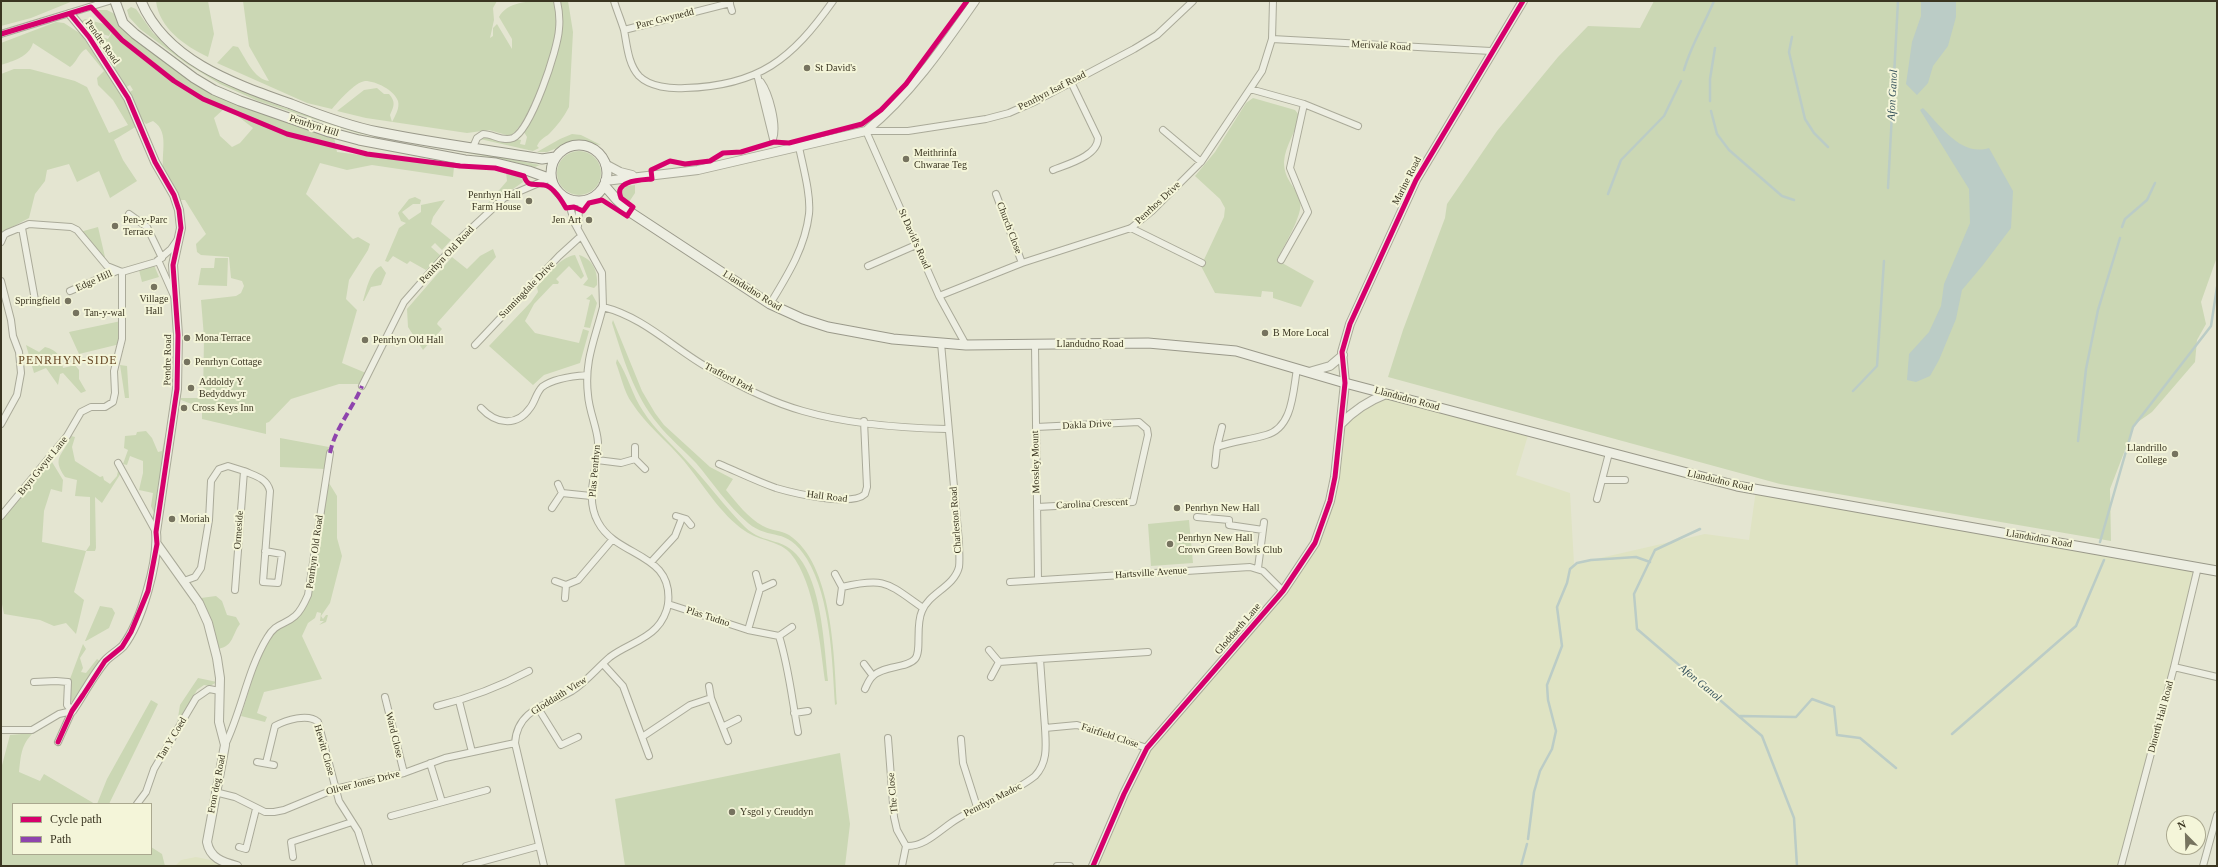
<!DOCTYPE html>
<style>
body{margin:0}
#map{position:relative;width:2218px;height:867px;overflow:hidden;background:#e4e5d1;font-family:Georgia,serif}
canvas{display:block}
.frame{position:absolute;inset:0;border:2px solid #3a3521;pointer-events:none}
.legend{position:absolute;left:12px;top:803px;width:140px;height:52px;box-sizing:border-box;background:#f4f5d9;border:1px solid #aaa88f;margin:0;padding:5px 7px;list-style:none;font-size:12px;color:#3a3521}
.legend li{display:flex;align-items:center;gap:8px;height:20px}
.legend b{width:20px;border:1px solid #aaa88f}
.north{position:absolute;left:2166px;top:815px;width:40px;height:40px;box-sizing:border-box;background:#f4f5d9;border:1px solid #aaa88f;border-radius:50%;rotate:337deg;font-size:11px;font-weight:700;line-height:16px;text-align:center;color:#3a3521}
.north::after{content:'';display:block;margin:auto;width:14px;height:18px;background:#76735f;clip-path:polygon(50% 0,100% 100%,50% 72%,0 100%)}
</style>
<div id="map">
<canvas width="2218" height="867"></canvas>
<div class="frame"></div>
<ul class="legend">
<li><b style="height:5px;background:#d6006c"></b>Cycle path</li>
<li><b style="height:5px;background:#8e44ad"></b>Path</li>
</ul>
<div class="north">N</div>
</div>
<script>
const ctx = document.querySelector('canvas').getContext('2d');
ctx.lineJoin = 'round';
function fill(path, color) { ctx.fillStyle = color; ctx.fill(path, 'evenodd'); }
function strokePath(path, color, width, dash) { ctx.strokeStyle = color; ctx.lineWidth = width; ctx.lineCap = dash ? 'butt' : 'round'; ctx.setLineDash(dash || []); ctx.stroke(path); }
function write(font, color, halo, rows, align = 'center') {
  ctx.font = font + ' Georgia,serif'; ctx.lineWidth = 4; ctx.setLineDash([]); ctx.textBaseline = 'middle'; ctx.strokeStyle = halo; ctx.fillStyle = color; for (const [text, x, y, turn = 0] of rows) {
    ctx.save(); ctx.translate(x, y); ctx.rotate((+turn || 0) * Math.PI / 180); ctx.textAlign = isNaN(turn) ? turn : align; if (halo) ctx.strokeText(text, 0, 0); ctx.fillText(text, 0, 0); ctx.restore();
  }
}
const farmland = new Path2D(`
 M1386 394 1529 432 1516 475 1570 493 1574 564 1705 534 1749 540 1756 490 2198 567 2121 866H1093L1147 748 1283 591 1323 523 1341 424Z
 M196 857 225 863 237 866H175L181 860Z`);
const green = new Path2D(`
 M1 1H73L31 18 1 26Z
 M156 1H208L214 34 208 57C185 46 159 28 156 1Z
 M243 1H497L493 8 494 20 490 38 493 36V28L497 24 512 49V39L499 17C508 0 533 1 555 1 556 9 557 18 557 26 556 48 529 125 510 136L489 130 467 133 366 118 337 111 364 90 377 88 384 94H389C396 102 394 106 390 115L392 122C395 116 400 108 398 101 394 90 376 81 365 81 355 82 338 102 332 109L307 103 217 63 233 46 238 47C246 59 254 79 269 81L249 46Z
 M560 1H568L573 32 569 107C564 117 557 126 549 134 544 138 540 139 537 146L539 148 533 151 480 139 481 137C488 137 494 141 501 141 508 141 513 138 521 140L520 144 525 145 527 137 524 132 547 85 554 64Z
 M1654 1H2217V257L2201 302 2206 324 2197 340 2195 362 2152 412 2135 424 2110 489 2111 541 1780 484 1388 377 1403 330 1445 218 1447 204 1497 131 1558 57 1588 26 1640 28Z
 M131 7 136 9 153 33 181 56 212 76 271 103 327 122 540 165 535 167 501 159 357 133 258 101 220 84 187 64 140 29 129 17 127 10Z
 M96 10H107L113 13 205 90 334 137 337 152 454 167 453 177 372 165 347 170 320 163 306 194 353 239 358 237 370 244 368 250 349 280 346 299 357 310 342 363 366 373 361 384H339L291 399 269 422 266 423V434L202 419V408L181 400V398H203L204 337 201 300 236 296 241 293 244 286 242 281 231 278 229 257 201 255 197 252 196 244 206 234 185 200H180C175 192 169 184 165 176 158 158 172 133 153 121L146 124 142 120 128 93 133 90 130 85 125 88 90 33 108 39 112 32 163 74 165 71 130 44ZM226 107 253 128 240 143 232 147 220 136 214 118Z
 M85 19 104 24 111 32 109 36 89 30 82 21Z
 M56 22 64 23 81 34 127 104 137 126 114 140 123 160 137 181 110 198 99 171 77 182 69 164 47 170 45 181 35 194 29 218 1 233V74L14 69H30L75 81 87 87 109 133 128 125 113 100 98 85 97 78 104 71 86 49C79 52 77 62 70 67L33 43C29 57 13 61 1 65V43Z
 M1253 98 1295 110 1299 115C1297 131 1285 145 1284 162 1284 181 1297 187 1300 201 1304 214 1283 247 1277 260L1314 281 1301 307 1273 298V292L1262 291 1261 297 1215 293 1201 266 1224 217 1225 208 1220 199 1195 176 1215 152 1246 103Z
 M572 134 581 135 601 145 575 141 547 152H537L560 139Z
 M557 173a22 22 0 1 1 44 0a22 22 0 1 1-44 0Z
 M506 172 521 175 523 182 496 201 488 203 507 181Z
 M635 185V193L629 202 622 196V191L626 186Z
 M415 197 421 200 420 204H413L402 212 409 220 421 212V205L445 200 433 217 431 224 451 240 442 250 435 243 431 247 441 256 426 270 410 261 407 264 393 256 388 262 385 261 399 228 406 223 401 221 398 213 409 199Z
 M98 227 105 257 102 258 80 232Z
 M493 249 496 257 438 322 437 324 442 329 423 350 408 327 407 309 452 257 467 269 480 256Z
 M575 255 584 276 581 279 569 266 556 279 559 282 558 284H553L534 304 525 321 535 333 579 343 583 329 589 331 580 363 544 375 533 385 489 346 531 302 538 292 537 287C547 276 560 257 575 255Z
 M579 255C593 259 598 272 597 285L594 288 583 285 588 279Z
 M215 258H228L227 286 198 285 201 268H214Z
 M154 265 159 277 142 282 139 270Z
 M381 266 386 273 381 285 371 287 364 301H363C366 291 370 270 381 266Z
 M592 294 597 303 590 328 584 327 590 300 586 299Z
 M613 320 642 391 655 413 664 425 710 467 733 479 726 490C737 503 748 518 763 526 771 531 781 530 789 535 833 564 834 657 837 704L835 705C832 660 831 599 807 559 786 525 771 542 748 523 728 506 713 483 696 463 684 450 669 438 658 424 634 395 623 358 612 323Z
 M121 321 120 344 79 354 69 332Z
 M26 345 39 352 45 347C57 350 62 357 63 368L75 365 79 370V379L86 391 81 393 63 373 60 374 58 385 46 368 34 373Z
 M617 359C628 375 632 395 643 411 655 430 672 444 687 461 707 482 724 506 745 527 764 546 786 535 803 563 822 594 824 644 828 681H825C820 645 815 583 791 554 781 541 759 541 745 531 720 514 703 484 684 461 667 441 646 425 632 403 624 392 621 376 616 363Z
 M120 365 127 366 129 398H125Z
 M146 431 152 438 158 452 162 451 166 432 164 466 153 524 151 521 154 513 151 506 153 493 139 490 143 473V461L130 456 127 465 123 464 128 450 124 448 125 436 136 435 137 432Z
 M71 436 75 437 72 447 75 461 100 477 103 476 104 480 110 484 117 476 118 471 121 473 102 503 95 497 96 548 95 551H86L74 592 84 600 76 634 66 623 54 626 40 620 4 614 1 599V519L62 445 52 462 63 480 62 492 51 489 44 511 42 542 86 551 90 545V497L75 496 77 480 65 477C51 457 63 456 71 436Z
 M280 438 329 447 325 469 280 467Z
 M329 483 337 496V538L342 556 330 603 321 616 323 619 326 615H328L326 622 319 625 324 621H320L321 613 317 612 315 618 308 623 302 636 322 679 264 692 257 713 267 717 265 722 241 716 259 658 273 632 309 600 315 575 318 537Z
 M1189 520 1193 563 1151 566 1148 524Z
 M216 596 222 601 227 615 236 617 240 624C232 634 234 646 218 649L199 600 201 598Z
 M100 606 112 608 115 613 109 628 86 641H85Z
 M83 644 86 649 80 658 83 668 81 672 86 673 97 659 101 662 73 702H70V679Z
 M198 678 217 682 210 686 204 685 197 690 177 724 180 705Z
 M151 700 158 704 109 804H97L107 779Z
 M33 733C21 745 21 755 19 772L40 781 44 774 95 804H13V854H151V847L162 854 165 866H1V769L10 735Z
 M840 753 850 824 845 866H625L615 799Z`);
const water = new Path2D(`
 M1921 1H1956V17L1948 46 1933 66 1928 83 1917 95 1906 84 1912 42 1921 16Z
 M1923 108C1941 126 1961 157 1989 148L2013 191 2011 228 1983 265 1962 290 1956 319 1939 360 1930 376 1916 382 1907 380 1909 354 1929 332 1941 306 1944 284 1970 223 1969 189 1920 110Z`);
const stream = new Path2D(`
 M1792 37 1789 52 1805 119 1814 133 1828 147
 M1684 70C1691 45 1704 25 1714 1
 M1710 101V79L1715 48
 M1711 111 1717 134 1729 150 1782 196 1794 200
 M1888 188 1898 1
 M1608 194 1621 160 1664 116 1681 81
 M2122 227 2125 219 2147 200 2155 183
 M1853 391 1877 366 1884 261
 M2078 441 2086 369 2098 310 2120 238
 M1700 529 1655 550 1634 594 1637 629 1762 736 1794 818 1797 866
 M2100 542 2133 427 2211 326 2217 287
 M1740 716 1796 717 1812 699 1834 707 1837 735 1860 738 1896 768
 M1952 734 2076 626 2104 560
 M1528 839 1534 792 1540 771 1552 749 1556 731 1548 700 1547 685 1562 646 1557 607 1567 583 1570 569 1577 563 1591 560 1636 557 1650 562
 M1521 866 1527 844`);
const minor = new Path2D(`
 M614 1C617 11 621 20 624 30 627 45 628 64 639 76 650 87 671 89 685 88 759 86 792 59 833 1
 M729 1 732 11
 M624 30 730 3
 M1 34 109 1
 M1272 39 1491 51
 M757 74 773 139C778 125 769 93 761 82
 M1250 89 1304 104 1358 126
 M1163 130 1201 162
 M473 147 477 138 483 134C493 134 502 142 513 138 531 130 558 49 559 29 560 20 559 10 557 1
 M1053 170C1068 164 1098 156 1098 138L1071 82
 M996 194 1022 263
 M564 197 569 204 575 224 602 273 603 307C644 317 674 349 710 369 739 386 771 402 803 411 848 424 901 428 947 429
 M129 214 147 227 162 258
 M578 226 579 209 588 200
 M22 228 35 300
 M1131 228 1202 263
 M1 242 4 235 7 233 29 224 71 227 77 230 107 266 122 272 156 262 171 249 178 239
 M158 260 174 296
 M1281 260 1308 212 1290 168 1304 104
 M868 266 916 245
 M1 281 11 320 13 336 19 352 21 373 17 395 1 424
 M70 291 117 271
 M939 296 1022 263 1131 228 1152 211 1201 162 1262 71 1272 39 1273 1
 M770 304C787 276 805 248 809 214 811 195 803 167 799 147
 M475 345 559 256 581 236
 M966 345 939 296 866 131H908L986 119 1009 113 1036 101 1134 49 1157 35 1193 1
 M1035 345 1038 580
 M362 386 404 302 426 277 461 238 504 198 548 179
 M481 408C495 423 516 428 530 408 535 402 536 393 542 387 554 378 573 376 587 375
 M1036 427 1139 422 1147 429 1148 435 1133 502 1037 507
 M1217 447 1222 427
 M635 459 645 469
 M597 460 621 463 635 459V447
 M118 463 156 532
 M719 464C738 472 756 481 776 488 793 493 852 507 865 494L867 487 864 421
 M1215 465 1217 447C1234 441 1249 440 1266 435 1293 428 1293 391 1297 369
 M244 471C255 476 267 478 270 491L263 582 278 583 282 554 265 551
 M1602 480H1625
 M558 484 562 493
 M1597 499 1609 453
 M552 508 562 493 591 496
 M1 516 67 436 81 412 91 407H105L113 402 115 393 114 371 122 339V272
 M676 516 686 519 691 525
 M1197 517 1229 520V525L1263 530
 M652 561 675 536 682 518
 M1258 568 1264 522
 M835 574 842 587
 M184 581 195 577 201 568 209 520 211 481 219 469 228 466 244 471 235 590
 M555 581 566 585 565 598
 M1010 582 1250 567 1263 571 1283 591
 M566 585 578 580 612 540
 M760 589 773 583
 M840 602 842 587C886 577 887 583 923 608
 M668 604 748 630 779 636C789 668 792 700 798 732
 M748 630 760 589 756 574
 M779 636 792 627
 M989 650 999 662
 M1040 659 1148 652
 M603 664 623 686 649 756
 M864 664 873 676
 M2174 667 2217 677
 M991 677 999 662 1040 659 1045 728 1077 725 1147 748
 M34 682 56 681 68 682 67 705 72 711
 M865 689C867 685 869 679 873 676 884 665 906 669 915 659 922 651 915 626 922 611 929 593 954 587 959 567 960 560 959 550 959 542L941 343
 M385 697 404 773
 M711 698 728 741
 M459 701 472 752
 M437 706C470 698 499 687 529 671
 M538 708 561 745 578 737
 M794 713 808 711
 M724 726 738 719
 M1 730H32L59 714 72 711
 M642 737 690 705 711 698 709 686
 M888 738 894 817 897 830 906 846
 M961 739 963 763 977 807
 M58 742 72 711
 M225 745C242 710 247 671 267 638 276 622 284 626 295 616 301 611 305 602 308 595L330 453
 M257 762 274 765
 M266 763 275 726C286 720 308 713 318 722L339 801 358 831 369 866
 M430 763 442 802
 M215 792 235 797 265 812H274L284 810 335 789 404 773 445 758 515 743
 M137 804 146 792 154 769 196 698 209 689 220 691
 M391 816 487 790
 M906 846C923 847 937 833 951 823 977 805 1010 796 1035 776 1048 762 1046 746 1045 728
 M239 847 246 849 256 809
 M293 857 291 842 352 822
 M466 866 539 846
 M544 866 515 743C517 709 548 705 572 691 587 681 597 668 610 657 624 646 644 641 656 628 662 622 667 612 668 604 674 552 617 558 598 522 584 496 598 470 598 442 597 427 589 411 588 395 584 361 595 339 603 307
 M902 866 906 846
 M1057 866H1070
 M2121 866 2174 667 2198 567
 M2203 866 2217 815`);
const tertiary = new Path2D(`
 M70 14 89 37 128 98 155 162 174 195 179 210 181 228 173 265 178 335 177 389 156 532C159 561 141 623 123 646 118 651 111 655 106 660 93 675 83 695 72 711
 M605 164 620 172 632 175
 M605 181 698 170 866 131C910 95 943 47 975 1
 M1309 372 1330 366 1343 355
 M1341 424C1354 410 1368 401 1386 394
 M157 544 199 603 208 623 217 658 220 678 219 722 225 745 207 842C210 858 222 862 237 866
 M1093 866 1124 794 1147 748 1283 591 1315 543 1330 501 1335 477 1345 383 1342 352 1350 324 1416 180 1523 1`);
const secondary = new Path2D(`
 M115 1 123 23 135 34 194 78 214 90 240 101 329 132 359 140 465 160 496 163 529 171 551 179
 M141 1C166 61 235 84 291 104 319 115 348 126 378 132 432 143 488 150 542 159L555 157
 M551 173a28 28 0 1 1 56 0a28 28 0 1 1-56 0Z
 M604 185 617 200 630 212 770 304 803 319 828 327 893 339 966 345 1148 343 1236 351 1345 383 1737 486 2217 571`);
const quiet = new Path2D(`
 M330 453C335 428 352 410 362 386`);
const cycleway = new Path2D(`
 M1 34 91 7 122 40 174 81 203 99 287 134 367 154 460 166 495 168 524 176C528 188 534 183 544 185 553 186 562 201 566 208L574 207 583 211 589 203 602 200 627 216 633 207 621 198C613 180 642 180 652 179L651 170 670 161 685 164 710 161 723 153 741 152 774 142 789 143 862 124 881 110 906 84 967 1
 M58 742 72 711 83 695 105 661 122 647 131 632 148 591 157 544 156 532 177 389 178 335 173 265 181 228 179 210 174 195 155 162 128 98 89 37 70 14
 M1093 866 1124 794 1147 748 1283 591 1315 543 1330 501 1335 477 1345 383 1342 352 1350 324 1416 180 1523 1`);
const markers = [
 [807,68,4,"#76735f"],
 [906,159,4,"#76735f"],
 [529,201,4,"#76735f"],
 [589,220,4,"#76735f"],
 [115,226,4,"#76735f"],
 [154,287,4,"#76735f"],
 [68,301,4,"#76735f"],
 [76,313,4,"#76735f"],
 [1265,333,4,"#76735f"],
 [187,338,4,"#76735f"],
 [365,340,4,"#76735f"],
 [187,362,4,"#76735f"],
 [191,388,4,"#76735f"],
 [184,408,4,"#76735f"],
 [2175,454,4,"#76735f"],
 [1177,508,4,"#76735f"],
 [172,519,4,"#76735f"],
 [1170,544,4,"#76735f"],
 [732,812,4,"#76735f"]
];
const streetNames = [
 ["Parc Gwynedd",665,19,-14],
 ["Pendre Road",102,42,55],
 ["Merivale Road",1381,46,3],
 ["Penrhyn Isaf Road",1052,91,-27],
 ["Penrhyn Hill",314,126,18],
 ["Marine Road",1407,181,-63],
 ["Penrhos Drive",1158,203,-43],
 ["Church Close",1009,228,69],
 ["St David's Road",914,239,66],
 ["Penrhyn Old Road",447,255,-47],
 ["Edge Hill",94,281,-24],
 ["Sunningdale Drive",527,290,-46],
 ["Llandudno Road",752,291,32],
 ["Llandudno Road",1090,344],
 ["Pendre Road",168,360,-89],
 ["Trafford Park",729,378,27],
 ["Llandudno Road",1407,399,15],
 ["Dakla Drive",1087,425,-3],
 ["Mossley Mount",1036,462,-91],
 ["Bryn Gwynt Lane",43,466,-51],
 ["Plas Penrhyn",595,471,-85],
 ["Llandudno Road",1720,481,13],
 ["Hall Road",827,497,7],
 ["Carolina Crescent",1092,504,-3],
 ["Charleston Road",956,520,-94],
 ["Ormeside",239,530,-86],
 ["Llandudno Road",2039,539,10],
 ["Penrhyn Old Road",315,552,-82],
 ["Hartsville Avenue",1151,573,-4],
 ["Plas Tudno",708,617,18],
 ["Gloddaeth Lane",1238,629,-49],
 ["Gloddaith View",559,696,-32],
 ["Dinerth Hall Road",2161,717,-75],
 ["Ward Close",394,735,76],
 ["Fairfield Close",1110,736,18],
 ["Tan Y Coed",172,739,-59],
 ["Hewitt Close",324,750,74],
 ["Oliver Jones Drive",363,783,-14],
 ["Fron deg Road",217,784,-79],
 ["The Close",893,793,-95],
 ["Penrhyn Madoc",993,800,-27]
];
const poiNames = [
 ["St David's",815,68],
 ["Meithrinfa",914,153],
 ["Chwarae Teg",914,165],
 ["Penrhyn Hall",521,195,"right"],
 ["Farm House",521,207,"right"],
 ["Pen-y-Parc",123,220],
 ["Terrace",123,232],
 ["Jen Art",581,220,"right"],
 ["Village",154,299,"center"],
 ["Hall",154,311,"center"],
 ["Springfield",60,301,"right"],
 ["Tan-y-wal",84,313],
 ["B More Local",1273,333],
 ["Mona Terrace",195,338],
 ["Penrhyn Old Hall",373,340],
 ["Penrhyn Cottage",195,362],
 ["Addoldy Y",199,382],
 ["Bedyddwyr",199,394],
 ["Cross Keys Inn",192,408],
 ["Llandrillo",2167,448,"right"],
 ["College",2167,460,"right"],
 ["Penrhyn New Hall",1185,508],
 ["Moriah",180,519],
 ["Penrhyn New Hall",1178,538],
 ["Crown Green Bowls Club",1178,550],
 ["Ysgol y Creuddyn",740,812]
];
const waterNames = [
 ["Afon Ganol",1893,95,-87],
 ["Afon Ganol",1700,683,40]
];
const quarterNames = [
 ["PENRHYN-SIDE",68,361]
];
fill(farmland, '#dfe3c3');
fill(green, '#cbd7b4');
fill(water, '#bbccc6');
strokePath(stream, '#bbccc6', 2.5);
strokePath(minor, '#aa9', 8);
strokePath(tertiary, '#aa9', 10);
strokePath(secondary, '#9a998a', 11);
strokePath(minor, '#edeee2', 6);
strokePath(tertiary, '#edeee2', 8);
strokePath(secondary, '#edeee2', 9);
strokePath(quiet, '#8e44ad', 4, [8, 4]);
strokePath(cycleway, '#d6006c', 5);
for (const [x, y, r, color] of markers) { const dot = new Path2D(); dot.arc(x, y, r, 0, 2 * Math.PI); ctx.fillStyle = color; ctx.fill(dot); strokePath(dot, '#f4f5d9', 1.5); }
write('10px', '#3a3521', '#f4f5d9', streetNames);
write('10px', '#3a3521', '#f4f5d9', poiNames, 'left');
write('italic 11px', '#314e59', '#f4f5d9', waterNames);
ctx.letterSpacing = '1px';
write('12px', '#654623', '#f4f5d9', quarterNames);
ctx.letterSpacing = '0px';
</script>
